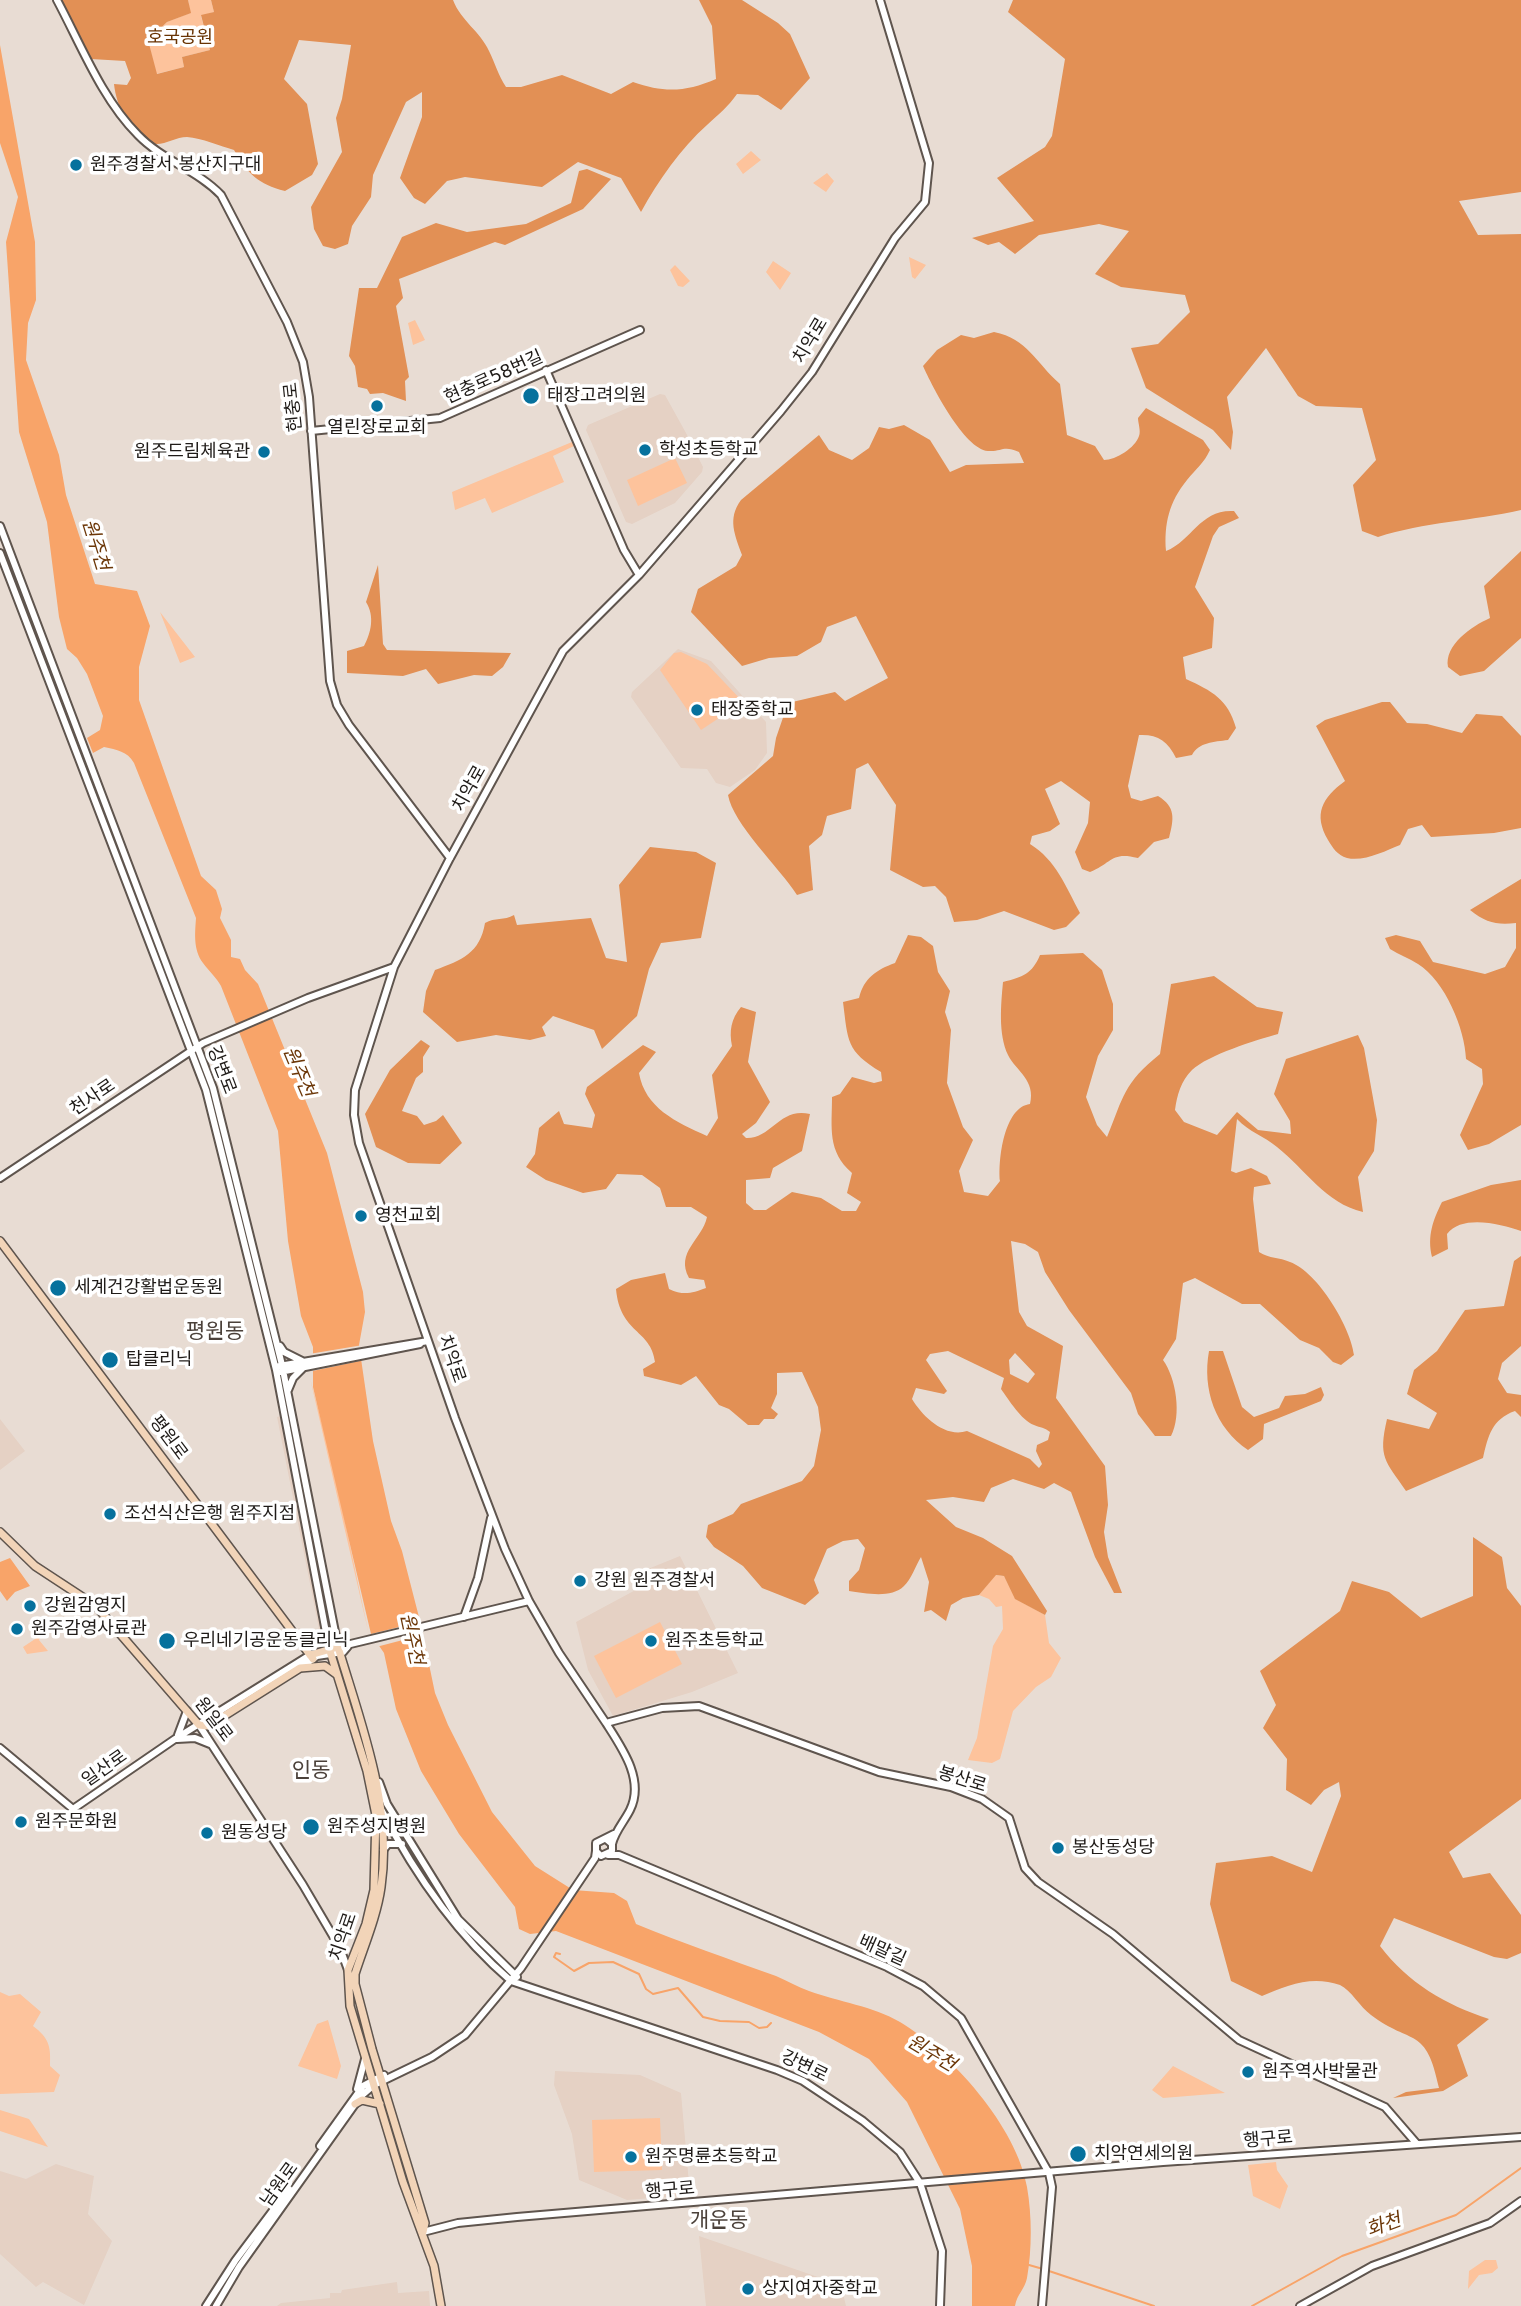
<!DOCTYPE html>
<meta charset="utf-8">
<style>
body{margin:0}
canvas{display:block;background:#e8dcd3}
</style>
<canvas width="1521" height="2306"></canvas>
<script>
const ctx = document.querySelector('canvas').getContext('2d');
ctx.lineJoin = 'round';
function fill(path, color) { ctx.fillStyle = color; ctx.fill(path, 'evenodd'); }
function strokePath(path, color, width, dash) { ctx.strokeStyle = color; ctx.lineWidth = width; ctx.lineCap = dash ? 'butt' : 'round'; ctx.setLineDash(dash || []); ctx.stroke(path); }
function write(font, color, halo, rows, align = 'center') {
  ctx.font = font + ' "DejaVu Sans","Noto Sans KR",sans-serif'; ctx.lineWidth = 7; ctx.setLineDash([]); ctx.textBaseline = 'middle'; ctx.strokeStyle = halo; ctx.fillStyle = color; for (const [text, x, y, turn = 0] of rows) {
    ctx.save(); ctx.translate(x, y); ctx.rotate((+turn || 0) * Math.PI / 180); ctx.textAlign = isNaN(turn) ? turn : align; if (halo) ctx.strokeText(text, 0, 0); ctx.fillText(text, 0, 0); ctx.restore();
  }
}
const built = new Path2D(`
 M660 394 665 395 686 433 703 467 702 472 675 503 632 524 626 522 586 430 588 425Z
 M678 649 711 661 766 722 767 753 755 770 730 787 716 783 707 769 681 768 631 697 632 692Z
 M281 1416 322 1628 319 1629 277 1417Z
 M0 1419 25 1451 0 1470Z
 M680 1556 738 1673 692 1692 613 1716 588 1670 576 1622 643 1586 638 1573Z
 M555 2071 640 2075 681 2093 690 2195 627 2200 579 2180 572 2134 554 2085Z
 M56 2164 94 2176 88 2214 112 2241 84 2305 43 2282 36 2287 0 2254V2171L26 2179Z
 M699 2236 841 2285 846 2306H706Z
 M397 2282 398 2293 429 2291 430 2306H277L281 2303 330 2298V2293H341L342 2290Z`);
const green = new Path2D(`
 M188 0H211L214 12 201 16 210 50 182 57 184 67 156 74 148 40 167 22 190 13Z
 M751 151 761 160 743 174 736 164Z
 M827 173 834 181 826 192 813 183Z
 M909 257 926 265 915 279 912 277Z
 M773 261 791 273 780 290 766 272Z
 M675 265 690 281 683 287 678 286 670 270Z
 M415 320 425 340 413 345 408 323Z
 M572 442 574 446 553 456 564 482 492 513 485 498 455 510 452 492Z
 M675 458 687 483 638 506 627 480Z
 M160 612 195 657 180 663Z
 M681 652 707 664 743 702 701 730 660 670 674 653Z
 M310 1378 333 1465 369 1635Z
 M995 1575 1004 1576 1016 1599 1045 1615 1049 1643 1061 1658 1051 1677 1036 1687 1013 1711 1000 1759 992 1763 968 1760 977 1738 993 1646 1003 1629 1002 1606 996 1607 989 1599 979 1595Z
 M660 1622 682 1664 616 1698 594 1656Z
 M41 1635 39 1640 48 1651 27 1654 23 1647Z
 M0 1992 9 1996 20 1994 41 2012 33 2026C49 2038 51 2046 50 2066L60 2075 54 2092 0 2094Z
 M328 2020 341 2066 337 2079 298 2066 317 2024Z
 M1173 2066 1225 2093 1163 2098 1152 2090Z
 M0 2110 29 2119 48 2147 0 2131Z
 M660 2118 662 2170 594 2172 592 2120Z
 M1276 2162 1277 2170 1288 2186 1280 2209 1253 2196 1248 2165Z
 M1485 2260H1496L1498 2268 1492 2273 1479 2275 1468 2289 1469 2271Z`);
const forest = new Path2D(`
 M59 0H188L191 13 167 22 148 40 157 74 184 67 182 57 210 50 201 15 214 12 211 0H453C461 21 480 31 489 51 495 63 498 75 506 87H521L562 75 611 94 633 82C664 93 686 92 716 79L712 26 699 0H742L778 23 790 34 810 78 781 110 758 95 737 94C728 107 719 114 707 125 681 148 658 181 641 212L621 178 578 162 542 187 465 177 447 181 425 204 414 198 400 178 422 117V92L406 102 373 175 371 197 352 226 348 244 335 249 323 246 314 229 311 207 342 152 336 118 342 99 351 45 299 40 284 79 307 104 318 164 312 175 285 191C258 184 248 174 234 150 220 146 202 138 187 137 176 137 165 145 155 144 131 140 116 105 114 84L127 85 131 78 125 61 91 59Z
 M1013 0H1521V192L1459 201 1478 235 1521 234V510C1473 521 1424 522 1378 537L1362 531 1353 485 1376 460 1362 408 1316 406 1298 396 1266 348 1227 397 1233 432 1231 450 1213 430 1146 388 1131 348 1158 344 1190 312 1185 295 1121 287 1095 274 1129 231 1099 224 1039 235 1015 254 999 242 988 245 972 238 1034 221 997 178 1045 147 1052 136 1065 59 1008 12Z
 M587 169 611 179 583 209 505 245 495 242 399 279 403 298 396 306 409 377 405 381 406 401 383 393 370 394 367 389 358 387 355 366 349 356 359 288H377L402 237 436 223 467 232 526 224 571 203 579 171Z
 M994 332C1028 339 1035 362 1060 384L1067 435 1095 446 1104 460C1116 460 1135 448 1139 436 1141 431 1138 423 1138 418L1146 408 1203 440 1210 450C1204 463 1196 469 1187 480 1169 502 1164 524 1166 551 1193 540 1200 509 1234 511L1239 518 1219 527 1213 536 1195 587 1214 618 1212 648 1183 657 1186 679C1212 691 1228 699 1236 728L1228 740C1214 742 1199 742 1192 755L1176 758C1168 741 1157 734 1139 735L1128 786 1131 798 1141 801 1158 796C1176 807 1174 819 1169 838L1154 842 1138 858C1111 851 1112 863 1090 872L1082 869 1075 852 1088 823 1090 802 1061 781 1045 789 1060 824 1050 831 1032 836 1030 844C1056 860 1066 887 1080 913L1066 927 1054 930 1004 911 977 920 954 922 946 897 935 886 923 887 890 870 896 805 868 763 856 769 851 809 827 816 822 835 809 846 813 890 797 895C779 867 733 824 728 795L773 756 776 738 788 703 835 692 845 701 888 678 856 616 827 627 821 642 797 656 769 658 742 666 691 612 698 589 736 566 742 555C735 535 727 519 741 500L819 435 829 450 852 460 869 448 879 427 889 429 904 425 930 440 950 472 966 465 1024 463 1019 452C1003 445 1002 452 988 451 964 449 932 386 923 366L937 350 961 335 974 338Z
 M1521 551V638L1484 671 1460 676 1448 667C1444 645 1472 626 1490 618L1484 586Z
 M378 565 383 644 387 650 511 653 503 667 492 676 474 675 438 684 426 669 403 676 347 673V651L364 646C371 633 375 616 366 602Z
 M1382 702H1390L1407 723 1427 724 1462 733 1476 714 1502 716 1521 736V828L1494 833 1431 837 1422 825 1408 829 1400 845C1385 851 1364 862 1347 858 1337 855 1333 848 1328 840 1313 814 1322 798 1345 781L1316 726 1325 720Z
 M650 847 696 852 716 863 701 938 661 943 649 969 637 1016 602 1049 594 1030 553 1016 542 1027 546 1036 530 1040 496 1035 457 1042 423 1012 426 991 435 970C462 960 480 953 485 923 495 917 504 921 514 915L517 925 591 918 606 958 627 962 619 885Z
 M1521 879V1125L1489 1144 1468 1150 1460 1135 1483 1084 1482 1069 1466 1059C1465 1029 1445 981 1418 964 1409 958 1399 955 1390 949L1385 938 1396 935 1420 941 1433 962 1485 974 1505 967 1516 948V923C1497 925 1486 923 1470 910Z
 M908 935 921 937 933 946 938 972 950 991 945 1012 951 1030 947 1083 963 1127 973 1140 959 1171 964 1192 988 1196 1000 1181C998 1160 1004 1107 1030 1104 1036 1080 1016 1071 1008 1055 998 1034 1001 1004 1003 982 1023 977 1032 974 1040 955L1083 953 1102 970 1113 1004V1030L1098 1056 1086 1097 1097 1125 1107 1137C1124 1096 1123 1084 1160 1054L1171 984 1214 976 1257 1007 1283 1012 1278 1034C1256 1040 1208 1055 1192 1070 1181 1081 1177 1095 1175 1110L1184 1122 1217 1135 1237 1112 1258 1130 1291 1134 1290 1121 1274 1094 1286 1059 1358 1035 1364 1048 1377 1120 1374 1151 1358 1177 1363 1212C1325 1203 1306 1170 1277 1147 1264 1136 1249 1132 1237 1119L1231 1171 1236 1173 1251 1168 1267 1176 1271 1184 1254 1187 1253 1199 1259 1252C1270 1259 1279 1257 1290 1262 1318 1272 1351 1328 1354 1355L1341 1365 1333 1362 1319 1348 1300 1340 1260 1304H1242L1195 1278 1183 1283 1176 1339 1163 1360C1176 1378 1182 1415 1171 1436H1155L1138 1414 1131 1393 1069 1310 1045 1272 1038 1252 1025 1244 1011 1241 1019 1312 1027 1326 1063 1346 1056 1398 1105 1466 1108 1505 1104 1532 1108 1557 1122 1593H1114L1095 1557 1071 1492 1054 1483 1044 1489 1013 1479 991 1488 984 1502 953 1497 926 1500 956 1527 983 1538 1012 1556 1047 1611 1045 1615 1015 1599 1004 1576 996 1575 979 1595 963 1598 951 1605 946 1621 931 1610 924 1612 929 1582 921 1557C916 1565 911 1580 904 1586 891 1599 865 1593 849 1591V1581L859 1570 865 1548 858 1539 843 1541 827 1549 814 1580 819 1593 805 1605 762 1588 743 1566 714 1547 706 1537 708 1525 733 1514 741 1504 802 1481 814 1466 821 1430 818 1407 802 1372 777 1373V1394L771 1408 778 1414 774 1419H764L759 1425H748L729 1409 719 1405 696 1376 681 1385 644 1376 643 1369 655 1362C651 1329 620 1334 616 1289L631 1280 665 1273 669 1289C684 1296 692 1293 706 1288L704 1280 689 1278C675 1252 702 1240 707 1217L691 1207H666L660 1188 642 1175 617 1174 606 1189 583 1193 546 1180 526 1167 535 1154 539 1128 559 1111 564 1124 592 1128 595 1115 585 1094 587 1087 643 1045 656 1052 639 1073C645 1108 676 1122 707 1136L718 1118 712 1075 732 1046C729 1031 731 1019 741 1007L756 1012 748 1062 770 1102 756 1123 742 1134 746 1138C772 1139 779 1107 810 1114L802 1151 773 1168 770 1178 746 1180V1203L754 1210H766L792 1192 821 1198 842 1211H856L861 1202 847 1193 852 1173C827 1151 832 1128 832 1097L840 1094 852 1077 874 1083 882 1081 881 1072C846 1051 848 1041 843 1002L859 998C864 978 876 970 895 963ZM948 1351 1004 1378 1001 1389C1009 1400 1021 1420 1034 1425 1041 1428 1044 1427 1050 1432L1048 1440 1037 1445 1036 1451 1042 1464 1039 1468 1030 1459 967 1431C945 1438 923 1417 912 1399L916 1388 944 1394 947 1391 926 1360 930 1354ZM1015 1353 1035 1374 1028 1383 1010 1374 1009 1360Z
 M421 1040 430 1046 423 1057V1072L416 1078 402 1111 417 1116 424 1125 436 1121 443 1115 462 1143 440 1164 408 1163 376 1147 365 1114 390 1070Z
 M1521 1180V1231C1501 1224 1462 1214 1447 1234L1448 1249 1432 1257C1427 1236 1433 1220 1442 1202L1491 1185Z
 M1521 1256V1346L1502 1363 1498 1379 1507 1393 1521 1395V1417L1515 1411C1492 1419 1488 1436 1483 1458L1406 1491C1385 1460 1378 1458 1387 1419L1429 1429 1437 1413 1407 1394 1414 1370 1437 1351 1465 1310 1504 1306 1514 1261Z
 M1209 1351H1223L1242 1407 1254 1417 1279 1408 1285 1396 1305 1394 1321 1387 1324 1395 1321 1401 1264 1424 1263 1439 1248 1450C1215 1428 1202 1389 1209 1351Z
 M1473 1537 1502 1557 1507 1588 1521 1606V1799L1449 1852 1463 1878 1490 1873 1521 1915V1953L1507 1959 1494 1957 1394 1918 1380 1946C1408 1983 1446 2005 1489 2019L1457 2045 1468 2076 1443 2091 1393 2098 1406 2092 1439 2088C1426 2025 1412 2046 1371 2015 1360 2007 1351 1990 1340 1985 1312 1975 1287 1985 1262 1996L1231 1981 1210 1904 1216 1863 1272 1856 1312 1872 1341 1796 1339 1782 1324 1790 1311 1805 1286 1790 1287 1759 1263 1728 1276 1705 1260 1671 1340 1611 1352 1581 1389 1592 1421 1618 1473 1596Z`);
const water = new Path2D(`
 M0 45 35 242 36 300 28 323 26 360 59 455 66 495 95 584 137 591 150 626 139 667V700L201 876 216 890 222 909 220 918 231 940V957L240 959 245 970 258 984 327 1153 363 1292 365 1312 359 1345 373 1441 391 1521 402 1551 420 1621 435 1693 448 1725 492 1812 535 1866 573 1890 614 1893 627 1901 636 1924C682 1943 729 1959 776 1976 788 1981 798 1987 809 1991 839 2002 873 2006 900 2022 951 2053 1017 2127 1027 2187 1032 2216 1032 2249 1027 2278 1025 2289 1017 2294 1015 2306H972V2266L960 2209 907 2102 869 2059 819 2032 556 1931 530 1934 519 1929 515 1907 459 1834 421 1771 396 1709 384 1653 371 1634 313 1387V1347L301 1316 288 1241 278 1131 221 986C216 977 209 971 203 963 193 950 195 933 196 918L134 763C127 751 117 750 104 747L93 753 87 738 100 730 103 716 87 674 77 658 67 649 59 617 47 522 19 432 6 242 18 197 0 143Z
 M10 1558 30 1586 15 1592 7 1601 0 1591V1562Z`);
const pier = new Path2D(`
 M363 1345 364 1360 308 1372 309 1354Z
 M423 1621 426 1634 376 1647 367 1635Z`);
const stream = new Path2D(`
 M560 1954 556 1953 554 1957 574 1971 589 1963 613 1962 639 1974 646 1989 653 1994 678 1988 703 2017 720 2021 749 2022 759 2028 767 2027 771 2023
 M1029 2265 1043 2269
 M1049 2271 1154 2306
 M1252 2306 1342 2256 1456 2215 1521 2168`);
const tertiary = new Path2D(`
 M57 0C81 45 102 99 138 135 162 160 197 170 221 195L287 322 303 362 309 397 330 681 337 705 349 725 450 858
 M880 0 929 163 925 202 895 238 812 372 781 411 639 575 563 651 450 858 394 967 355 1090 354 1115 359 1143 455 1418 505 1549 529 1601 559 1653 606 1723 662 1708 699 1706 879 1772 951 1787 982 1799 1009 1818 1025 1868 1038 1882 1113 1934 1239 2040 1385 2107 1417 2144
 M546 370 624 550 639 575
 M311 431 440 418 640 330
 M0 526 213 1088 282 1365 338 1647 529 1601
 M0 553 206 1090 276 1370 329 1648
 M0 1178 203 1043 308 998 394 967
 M280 1346 284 1352 302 1361
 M279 1366 428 1341
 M280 1372 420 1344
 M288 1390 293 1378 303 1368
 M464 1617 478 1578 491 1518
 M300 1668 317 1656 343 1652 348 1646
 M606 1723C622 1748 645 1780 630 1810 624 1822 615 1831 612 1844
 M199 1725 303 1885 340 1948 348 1970
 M178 1735 187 1711
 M177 1739 195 1738 210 1744
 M0 1748 73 1809 175 1739 310 1655
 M379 1782 387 1804 458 1919 517 1977
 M381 1809C414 1873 456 1934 511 1981L777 2070 803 2081 863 2121 900 2152 920 2183 942 2251 940 2306
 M606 1839 612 1844V1851L601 1856 596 1851V1843L614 1834
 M383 1850 388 1844H402
 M608 1855H619L887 1967 923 1986 961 2018 1049 2173 1052 2187 1042 2306
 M357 2089 365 2059
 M320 2146 363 2086 384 2075
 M423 2232 458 2223 517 2217 1163 2162 1521 2137
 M206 2306 235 2261 289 2189
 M216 2306 239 2267 360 2097 374 2085 432 2057 465 2035 521 1968 595 1858 596 1851
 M1300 2306 1372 2266 1490 2223 1521 2201`);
const secondary = new Path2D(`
 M0 1241 313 1659
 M0 1532 35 1566 96 1606 199 1725 208 1726 300 1668 325 1666 336 1674
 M329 1648 367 1771 376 1815 374 1890 366 1924 348 1970 350 2006 403 2182 434 2266 441 2306
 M310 1655 338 1647C361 1724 393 1805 381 1887 377 1916 364 1946 355 1974V1984L372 2049 425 2223 423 2232
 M355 2104 362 2100 380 2104`);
const markers = [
 [76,165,7,"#06719d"],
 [531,396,9,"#06719d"],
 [377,406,7,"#06719d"],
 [645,450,7,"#06719d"],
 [264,452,7,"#06719d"],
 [697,710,7,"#06719d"],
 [361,1216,7,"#06719d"],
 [58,1288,9,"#06719d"],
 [110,1360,9,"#06719d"],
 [110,1514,7,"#06719d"],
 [580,1581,7,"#06719d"],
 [30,1606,7,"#06719d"],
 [17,1629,7,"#06719d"],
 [167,1641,9,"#06719d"],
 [651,1641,7,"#06719d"],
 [21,1822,7,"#06719d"],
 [311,1827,9,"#06719d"],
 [207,1833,7,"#06719d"],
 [1058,1848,7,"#06719d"],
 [1248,2072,7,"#06719d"],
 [1078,2154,9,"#06719d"],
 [631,2157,7,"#06719d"],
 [748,2289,7,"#06719d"]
];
const parkNames = [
 ["호국공원",180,38]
];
const poiNames = [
 ["원주경찰서 봉산지구대",90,165],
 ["태장고려의원",547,396],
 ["열린장로교회",377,428,"center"],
 ["학성초등학교",659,450],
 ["원주드림체육관",250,452,"right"],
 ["태장중학교",711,710],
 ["영천교회",375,1216],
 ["세계건강활법운동원",74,1288],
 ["탑클리닉",126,1360],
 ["조선식산은행 원주지점",124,1514],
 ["강원 원주경찰서",594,1581],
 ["강원감영지",44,1606],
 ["원주감영사료관",31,1629],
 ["우리네기공운동클리닉",183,1641],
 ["원주초등학교",665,1641],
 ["원주문화원",35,1822],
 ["원주성지병원",327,1827],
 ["원동성당",221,1833],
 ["봉산동성당",1072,1848],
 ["원주역사박물관",1262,2072],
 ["치악연세의원",1094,2154],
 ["원주명륜초등학교",645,2157],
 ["상지여자중학교",762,2289]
];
const streetNames = [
 ["치악로",811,341,-59],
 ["현충로58번길",494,378,-24],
 ["현충로",294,407,-96],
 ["치악로",470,789,-61],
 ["강변로",221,1070,69],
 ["천사로",93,1098,-34],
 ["치악로",451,1359,71],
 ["평원로",168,1438,53],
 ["원일로",213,1720,53],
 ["일산로",105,1769,-35],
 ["봉산로",962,1780,17],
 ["치악로",344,1937,-71],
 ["배말길",882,1951,24],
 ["강변로",804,2067,26],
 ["행구로",1268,2140,-5],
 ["남원로",280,2185,-54],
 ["행구로",670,2191,-5]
];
const waterNames = [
 ["원주천",95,545,73],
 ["원주천",298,1072,67],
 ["원주천",411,1639,78],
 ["원주천",931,2054,31],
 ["화천",1384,2226,-20]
];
const quarterNames = [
 ["평원동",215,1333],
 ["인동",311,1772],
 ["개운동",719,2222]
];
fill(built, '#e5d1c4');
fill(green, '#fdc39c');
fill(forest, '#e29055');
fill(water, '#f8a469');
fill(pier, '#e8dcd3');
strokePath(stream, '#f8a469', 2);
strokePath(tertiary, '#5f554e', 10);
strokePath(secondary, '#5f554e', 10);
strokePath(tertiary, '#fff', 6);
strokePath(secondary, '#f2d4b8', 7);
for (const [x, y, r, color] of markers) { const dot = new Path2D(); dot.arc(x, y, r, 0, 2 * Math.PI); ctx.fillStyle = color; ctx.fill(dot); strokePath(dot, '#fff', 2.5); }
write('18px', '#693404', '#fff', parkNames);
write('18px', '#1f1b18', '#fff', poiNames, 'left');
write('18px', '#1f1b18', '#fff', streetNames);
write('italic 19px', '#6c3708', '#fff', waterNames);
write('21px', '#4b413a', '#fff', quarterNames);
</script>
